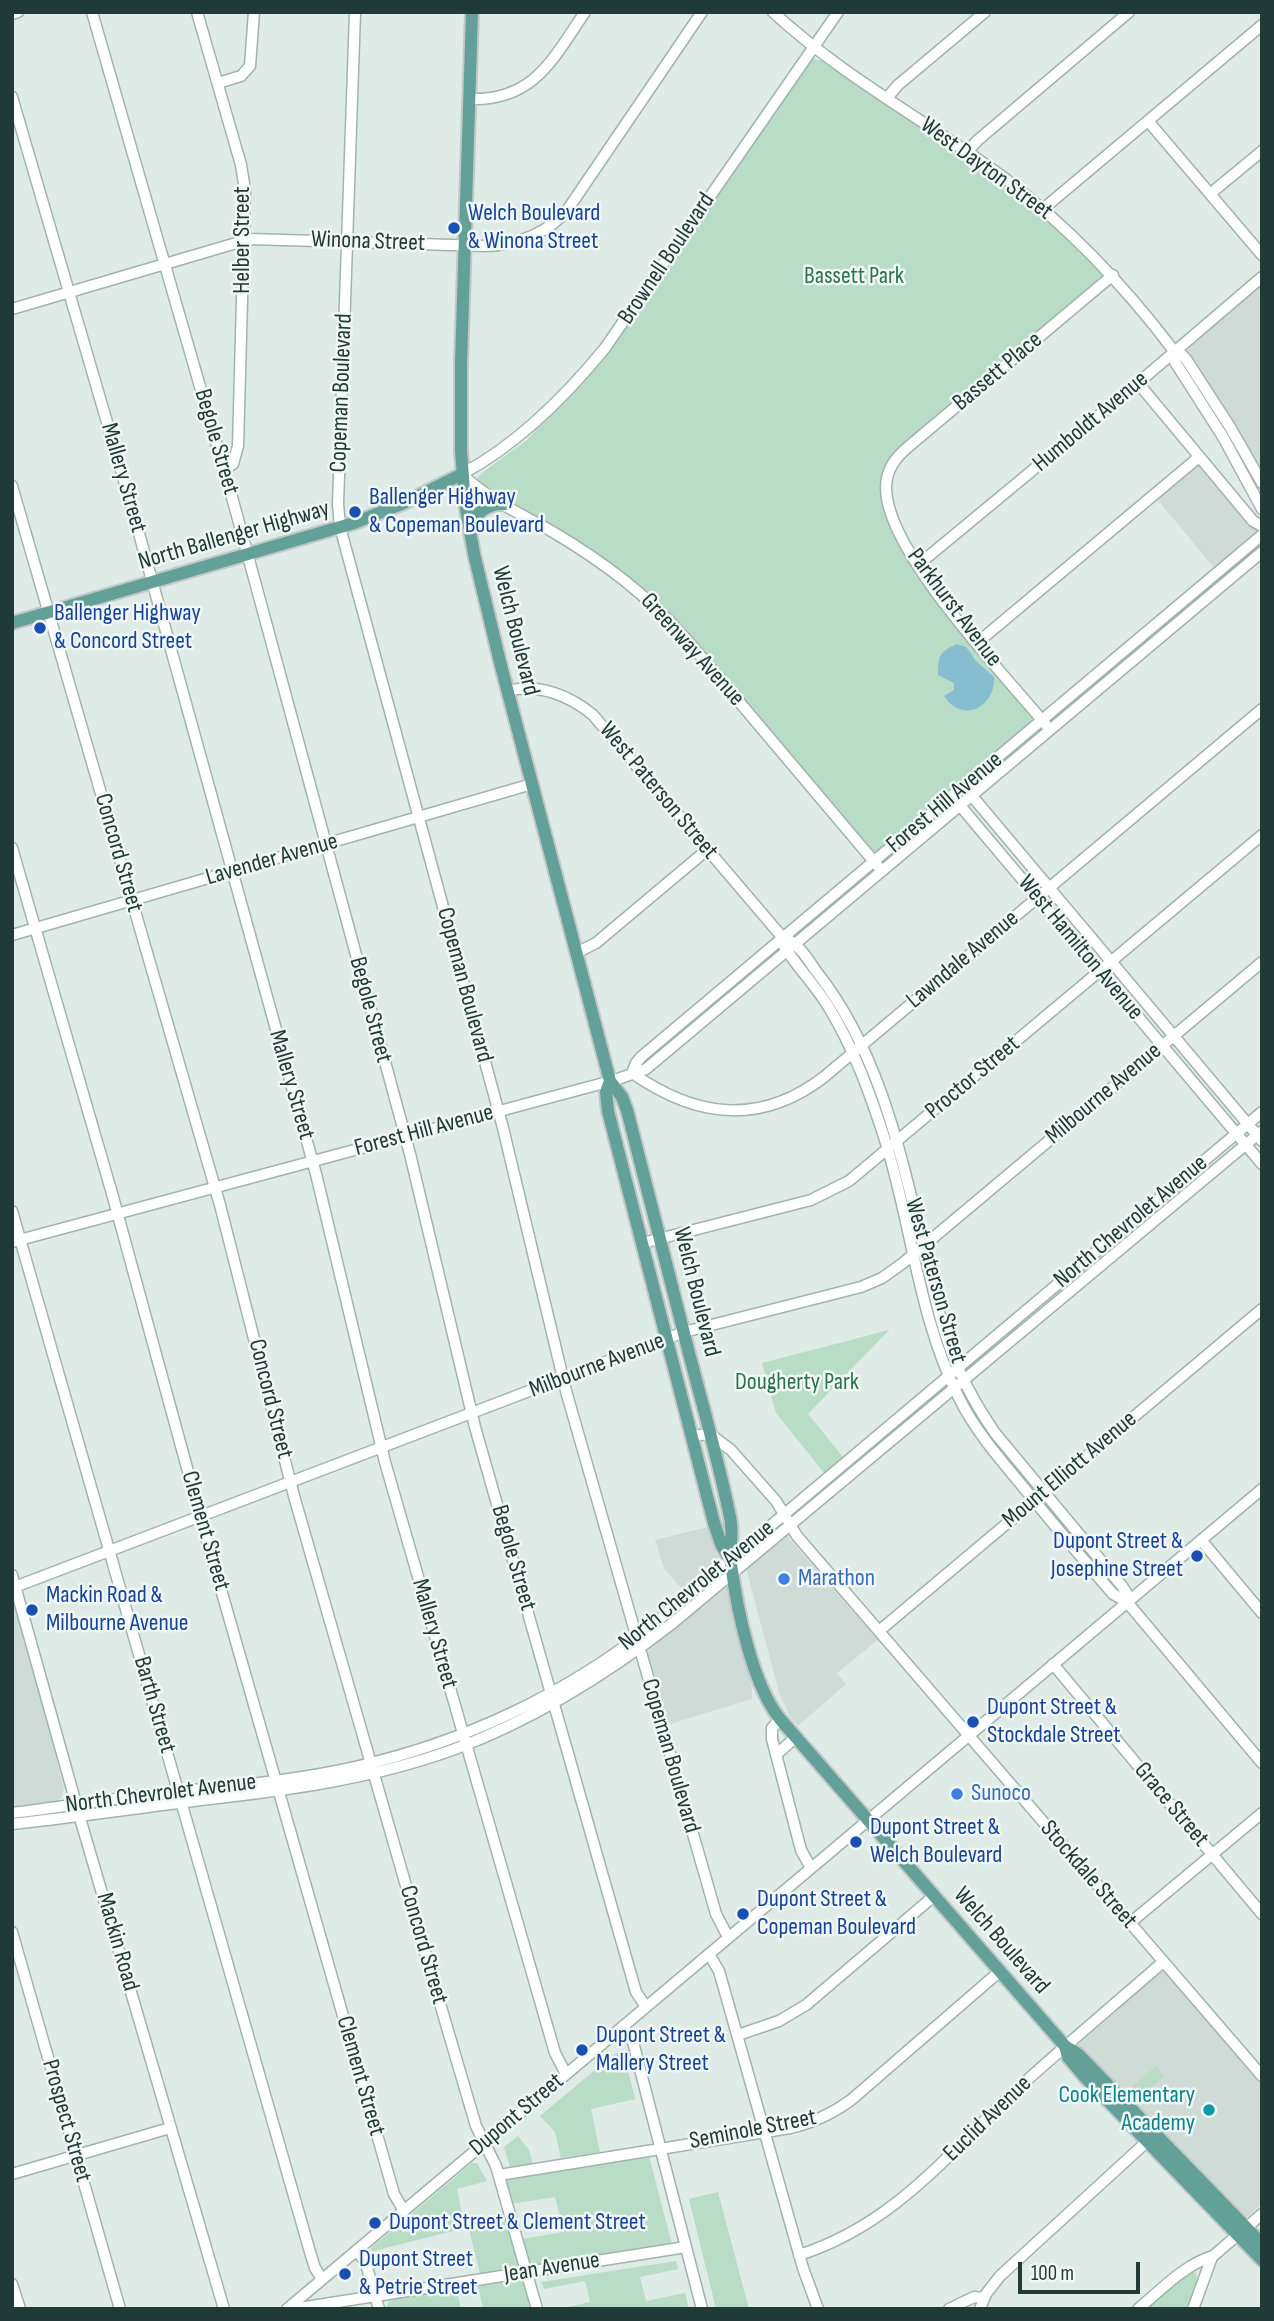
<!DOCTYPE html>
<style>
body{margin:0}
#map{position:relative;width:1274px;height:2321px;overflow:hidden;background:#dfebe7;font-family:"Sofia Sans Condensed",sans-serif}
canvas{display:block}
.frame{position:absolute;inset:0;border:14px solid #203b37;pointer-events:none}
.scale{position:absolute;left:1018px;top:2262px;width:122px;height:32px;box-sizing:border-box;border:4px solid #203b37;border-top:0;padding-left:9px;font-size:21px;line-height:24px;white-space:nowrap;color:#203b37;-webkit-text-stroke:5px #f0f7f4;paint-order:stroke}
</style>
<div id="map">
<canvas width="1274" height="2321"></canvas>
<div class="frame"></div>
<div class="scale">100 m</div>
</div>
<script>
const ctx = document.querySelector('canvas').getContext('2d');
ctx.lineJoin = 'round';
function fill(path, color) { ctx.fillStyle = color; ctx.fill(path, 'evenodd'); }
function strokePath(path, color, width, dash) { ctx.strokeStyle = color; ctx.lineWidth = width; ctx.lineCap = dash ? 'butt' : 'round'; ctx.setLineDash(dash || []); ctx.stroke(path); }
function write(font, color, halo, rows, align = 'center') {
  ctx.font = font + ' "Sofia Sans Condensed",sans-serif'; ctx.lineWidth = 5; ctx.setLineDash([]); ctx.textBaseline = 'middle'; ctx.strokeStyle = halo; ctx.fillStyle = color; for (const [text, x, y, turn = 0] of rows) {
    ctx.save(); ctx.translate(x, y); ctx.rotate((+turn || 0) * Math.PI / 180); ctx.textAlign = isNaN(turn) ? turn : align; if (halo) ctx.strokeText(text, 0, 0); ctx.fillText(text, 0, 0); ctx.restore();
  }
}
const built = new Path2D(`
 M1262 283V474L1186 348Z
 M1200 464 1259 533 1216 570 1157 499Z
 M711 1526 719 1562 685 1593 664 1568 655 1540Z
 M786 1535 878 1640 837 1673 846 1684 798 1726 788 1713 779 1692 746 1568Z
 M727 1586 752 1688V1699L667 1725 646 1652Z
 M12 1599 36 1676 64 1789 62 1797 57 1802 12 1809Z
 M1160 1972H1165L1262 2085V2204L1248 2216 1241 2215 1079 2048V2044L1085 2035Z`);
const green = new Path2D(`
 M812 59 824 61 1005 184 1057 227 1101 271 1102 275 1089 289 899 448C868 479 885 512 903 545 925 585 950 619 980 654 997 674 1021 696 1033 720L1032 724 878 853 871 850 663 606 606 559 483 485 477 479 482 473 527 440 615 342 649 297 808 62Z
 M889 1330 808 1414 844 1458 825 1474 776 1413 762 1363Z
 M620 2053 625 2058 635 2099 591 2109 600 2152 561 2158 555 2132 540 2116 614 2054Z
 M1156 2066 1164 2076 1137 2100 1129 2090Z
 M518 2136 529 2150 533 2165 510 2167 504 2147Z
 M649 2156 672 2245 531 2266 522 2239 564 2232 555 2197 511 2204 505 2180Z
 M472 2163H477L487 2181 457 2189 465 2228 370 2252 372 2247Z
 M718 2192 749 2309H716L689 2199Z
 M507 2221 519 2261 518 2266 480 2274 469 2229Z
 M676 2261 678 2269 640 2277 646 2301 685 2293 689 2309H558L590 2302 585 2281 544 2289 541 2282Z
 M1193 2271 1196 2273 1198 2282 1187 2309H1143L1188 2272Z
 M523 2280 531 2309H483L478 2286Z
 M457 2290 461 2309H385L390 2299Z`);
const water = new Path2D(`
 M957 644 966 647 976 661 994 677C996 706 963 725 944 696L954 690V683L938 675C938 656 939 652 957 644Z`);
const minor = new Path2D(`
 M92 12 235 508 410 1154 475 1427 636 1992 646 2007
 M197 12 241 165 245 190 238 446 233 464 224 469
 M355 12 338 504 340 527 503 1128 566 1391 716 1914 728 1937
 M773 12C843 77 927 121 1003 177 1069 227 1124 285 1174 351H1178L1186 359 1230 427 1262 483
 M838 12 605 348C565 397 518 444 462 474 487 499 523 515 553 532 605 563 646 594 687 640L882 871
 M12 14 18 12
 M218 83 241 76 250 66 254 12
 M12 97 130 501 316 1174 385 1462 555 2053 566 2074
 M887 98 898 85 985 12
 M470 99C534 101 553 59 585 12
 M1148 121 1262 255
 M967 152 978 140 1129 12
 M1210 194 1262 151
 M1043 209 1262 25
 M12 309 250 239 485 246C518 245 547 234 568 209L702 12
 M1174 351 1175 362 1223 437 1262 509
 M1138 383 1253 521 1262 526
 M12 486 220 1205 294 1496 436 1990 476 2126 496 2166 537 2309
 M918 565 1138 383 1262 277
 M977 643 1199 457
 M507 691C538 683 569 695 593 715L783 938C797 941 808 959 816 971 883 1055 903 1165 928 1267 934 1291 939 1316 947 1339 958 1373 975 1404 995 1433L1122 1586 1127 1594V1602
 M1046 725C1005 675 886 552 886 488 886 470 895 458 908 447L1113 275
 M967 790 1262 1141
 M957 802 1262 1164
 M12 848 113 1197 204 1530 394 2194 404 2211
 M12 935 532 784
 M784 946C797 967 815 985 828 1006 854 1048 871 1096 886 1143 912 1227 919 1319 959 1398 976 1432 1000 1459 1024 1488 1053 1524 1083 1559 1113 1594L1127 1602 1262 1763
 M576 953 596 943 708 849
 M632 1073 636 1063 641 1057 1262 535
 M632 1073C695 1117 759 1127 824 1077L1262 709
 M12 1211 310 2252 315 2268 322 2279
 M12 1242 615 1080 646 1069 1262 552
 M643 1243 811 1200 849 1181 1262 835
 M692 1436 710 1434 731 1450 776 1501 797 1536 1262 2076
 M1201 1540 1262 1613
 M12 1575 82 1825 224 2309
 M12 1588 684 1332 861 1287 882 1278 903 1263 1262 962
 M879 1631 1262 1309
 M1053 1664 1262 1914
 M780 1719 772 1728V1739L801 1850 811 1868
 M777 1754 796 1737
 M12 1813C63 1807 114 1798 164 1793 229 1786 295 1781 359 1766 463 1742 564 1695 648 1629L1262 1112
 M12 1824C75 1817 138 1808 201 1800 288 1790 373 1779 455 1749 535 1719 607 1674 674 1622L1262 1131
 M1130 1923 1262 1813
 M12 1932 120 2309
 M709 1954 719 1971 803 2268 818 2309
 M623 2026 633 2042 702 2309
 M738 2035 779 2021 806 2005 934 1896
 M12 2174 170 2128
 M499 2175 790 2128C812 2123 832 2114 851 2100L999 1972
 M357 2250 366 2264 379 2309
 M799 2255C893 2225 946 2156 1014 2092 1063 2047 1114 2005 1163 1962
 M12 2284 20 2309
 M287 2309 1262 1489
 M293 2309 686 2247
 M949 2309 974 2297 984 2298
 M980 2309 986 2294 1000 2276 1152 2137
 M1138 2309C1162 2289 1184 2265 1213 2256
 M1193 2309 1212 2257 1262 2214`);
const major = new Path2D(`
 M472 12 461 363V451L465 503 474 554 500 662 610 1081 622 1097 627 1110C648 1193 669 1275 690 1357 704 1410 719 1463 730 1517 734 1533 729 1549 731 1564 737 1609 752 1684 780 1719L1065 2046 1078 2054 1262 2244
 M470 532C473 514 486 503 505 504
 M12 623 354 523 404 503 462 474
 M610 1081 606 1092 608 1111 714 1523 721 1544 730 1560
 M1065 2046 1068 2057 1085 2077 1262 2260`);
const markers = [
 [454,228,7,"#1a4fb4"],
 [355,512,7,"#1a4fb4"],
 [40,628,7,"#1a4fb4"],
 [1197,1556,7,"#1a4fb4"],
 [784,1579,7,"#3f7fe0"],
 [32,1610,7,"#1a4fb4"],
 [973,1722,7,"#1a4fb4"],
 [957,1794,7,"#3f7fe0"],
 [856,1842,7,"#1a4fb4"],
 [743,1914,7,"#1a4fb4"],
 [582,2050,7,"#1a4fb4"],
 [1209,2110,7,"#0f9aa8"],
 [375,2223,7,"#1a4fb4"],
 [345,2274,7,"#1a4fb4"]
];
const streetNames = [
 ["West Dayton Street",986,169,36],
 ["Helber Street",243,240,-90],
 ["Winona Street",368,242,2],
 ["Brownell Boulevard",667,259,-56],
 ["Bassett Place",998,372,-40],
 ["Copeman Boulevard",342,393,-88],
 ["Humboldt Avenue",1091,422,-40],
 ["Begole Street",216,442,74],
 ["Mallery Street",123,478,74],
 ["North Ballenger Highway",234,536,-16],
 ["Parkhurst Avenue",954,608,53],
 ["Welch Boulevard",515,631,76],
 ["Greenway Avenue",692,650,48],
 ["West Paterson Street",658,791,50],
 ["Forest Hill Avenue",945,803,-40],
 ["Concord Street",118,853,74],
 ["Lavender Avenue",272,860,-16],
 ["West Hamilton Avenue",1080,948,50],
 ["Lawndale Avenue",963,960,-40],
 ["Copeman Boulevard",464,985,75],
 ["Begole Street",370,1010,75],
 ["Proctor Street",973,1078,-40],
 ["Mallery Street",291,1085,74],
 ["Milbourne Avenue",1104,1094,-40],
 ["Forest Hill Avenue",424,1131,-15],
 ["North Chevrolet Avenue",1131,1222,-40],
 ["West Paterson Street",935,1281,74],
 ["Welch Boulevard",696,1292,76],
 ["Milbourne Avenue",597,1366,-21],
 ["Concord Street",270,1399,76],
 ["Mount Elliott Avenue",1070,1470,-40],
 ["Clement Street",205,1531,74],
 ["Begole Street",513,1558,74],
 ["North Chevrolet Avenue",697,1586,-39],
 ["Mallery Street",434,1634,74],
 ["Barth Street",154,1705,74],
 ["Copeman Boulevard",670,1756,74],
 ["North Chevrolet Avenue",161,1794,-7],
 ["Grace Street",1171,1805,50],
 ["Stockdale Street",1088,1875,49],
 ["Welch Boulevard",1001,1941,49],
 ["Mackin Road",117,1942,74],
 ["Concord Street",423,1945,74],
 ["Clement Street",360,2076,74],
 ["Dupont Street",517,2115,-40],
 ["Euclid Avenue",988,2119,-44],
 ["Prospect Street",66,2121,74],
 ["Seminole Street",753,2130,-11],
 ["Jean Avenue",552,2268,-9]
];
const transitNames = [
 ["Welch Boulevard",468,214],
 ["& Winona Street",468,242],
 ["Ballenger Highway",369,498],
 ["& Copeman Boulevard",369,526],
 ["Ballenger Highway",54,614],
 ["& Concord Street",54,642],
 ["Dupont Street &",1183,1542,"right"],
 ["Josephine Street",1183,1570,"right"],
 ["Mackin Road &",46,1596],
 ["Milbourne Avenue",46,1624],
 ["Dupont Street &",987,1708],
 ["Stockdale Street",987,1736],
 ["Dupont Street &",870,1828],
 ["Welch Boulevard",870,1856],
 ["Dupont Street &",757,1900],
 ["Copeman Boulevard",757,1928],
 ["Dupont Street &",596,2036],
 ["Mallery Street",596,2064],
 ["Dupont Street & Clement Street",389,2223],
 ["Dupont Street",359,2260],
 ["& Petrie Street",359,2288]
];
const parkNames = [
 ["Bassett Park",854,277],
 ["Dougherty Park",797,1383]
];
const shopNames = [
 ["Marathon",798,1579],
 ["Sunoco",971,1794]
];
const cultureNames = [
 ["Cook Elementary",1195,2096],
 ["Academy",1195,2124]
];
fill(built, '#cedbd6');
fill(green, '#b8dcc6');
fill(water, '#86bdd1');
strokePath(minor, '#a2b3af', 13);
strokePath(major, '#c1c8c7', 16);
strokePath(minor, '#fff', 10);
strokePath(major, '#63a198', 12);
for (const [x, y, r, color] of markers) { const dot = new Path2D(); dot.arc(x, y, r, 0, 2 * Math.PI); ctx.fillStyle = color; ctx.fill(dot); strokePath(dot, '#f0f7f4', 2.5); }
write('24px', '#203b37', '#f0f7f4', streetNames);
write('24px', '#164399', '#f0f7f4', transitNames, 'left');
write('24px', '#2a724e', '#f0f7f4', parkNames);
write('24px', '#366cbe', '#f0f7f4', shopNames, 'left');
write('24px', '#0d838f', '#f0f7f4', cultureNames, 'right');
</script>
